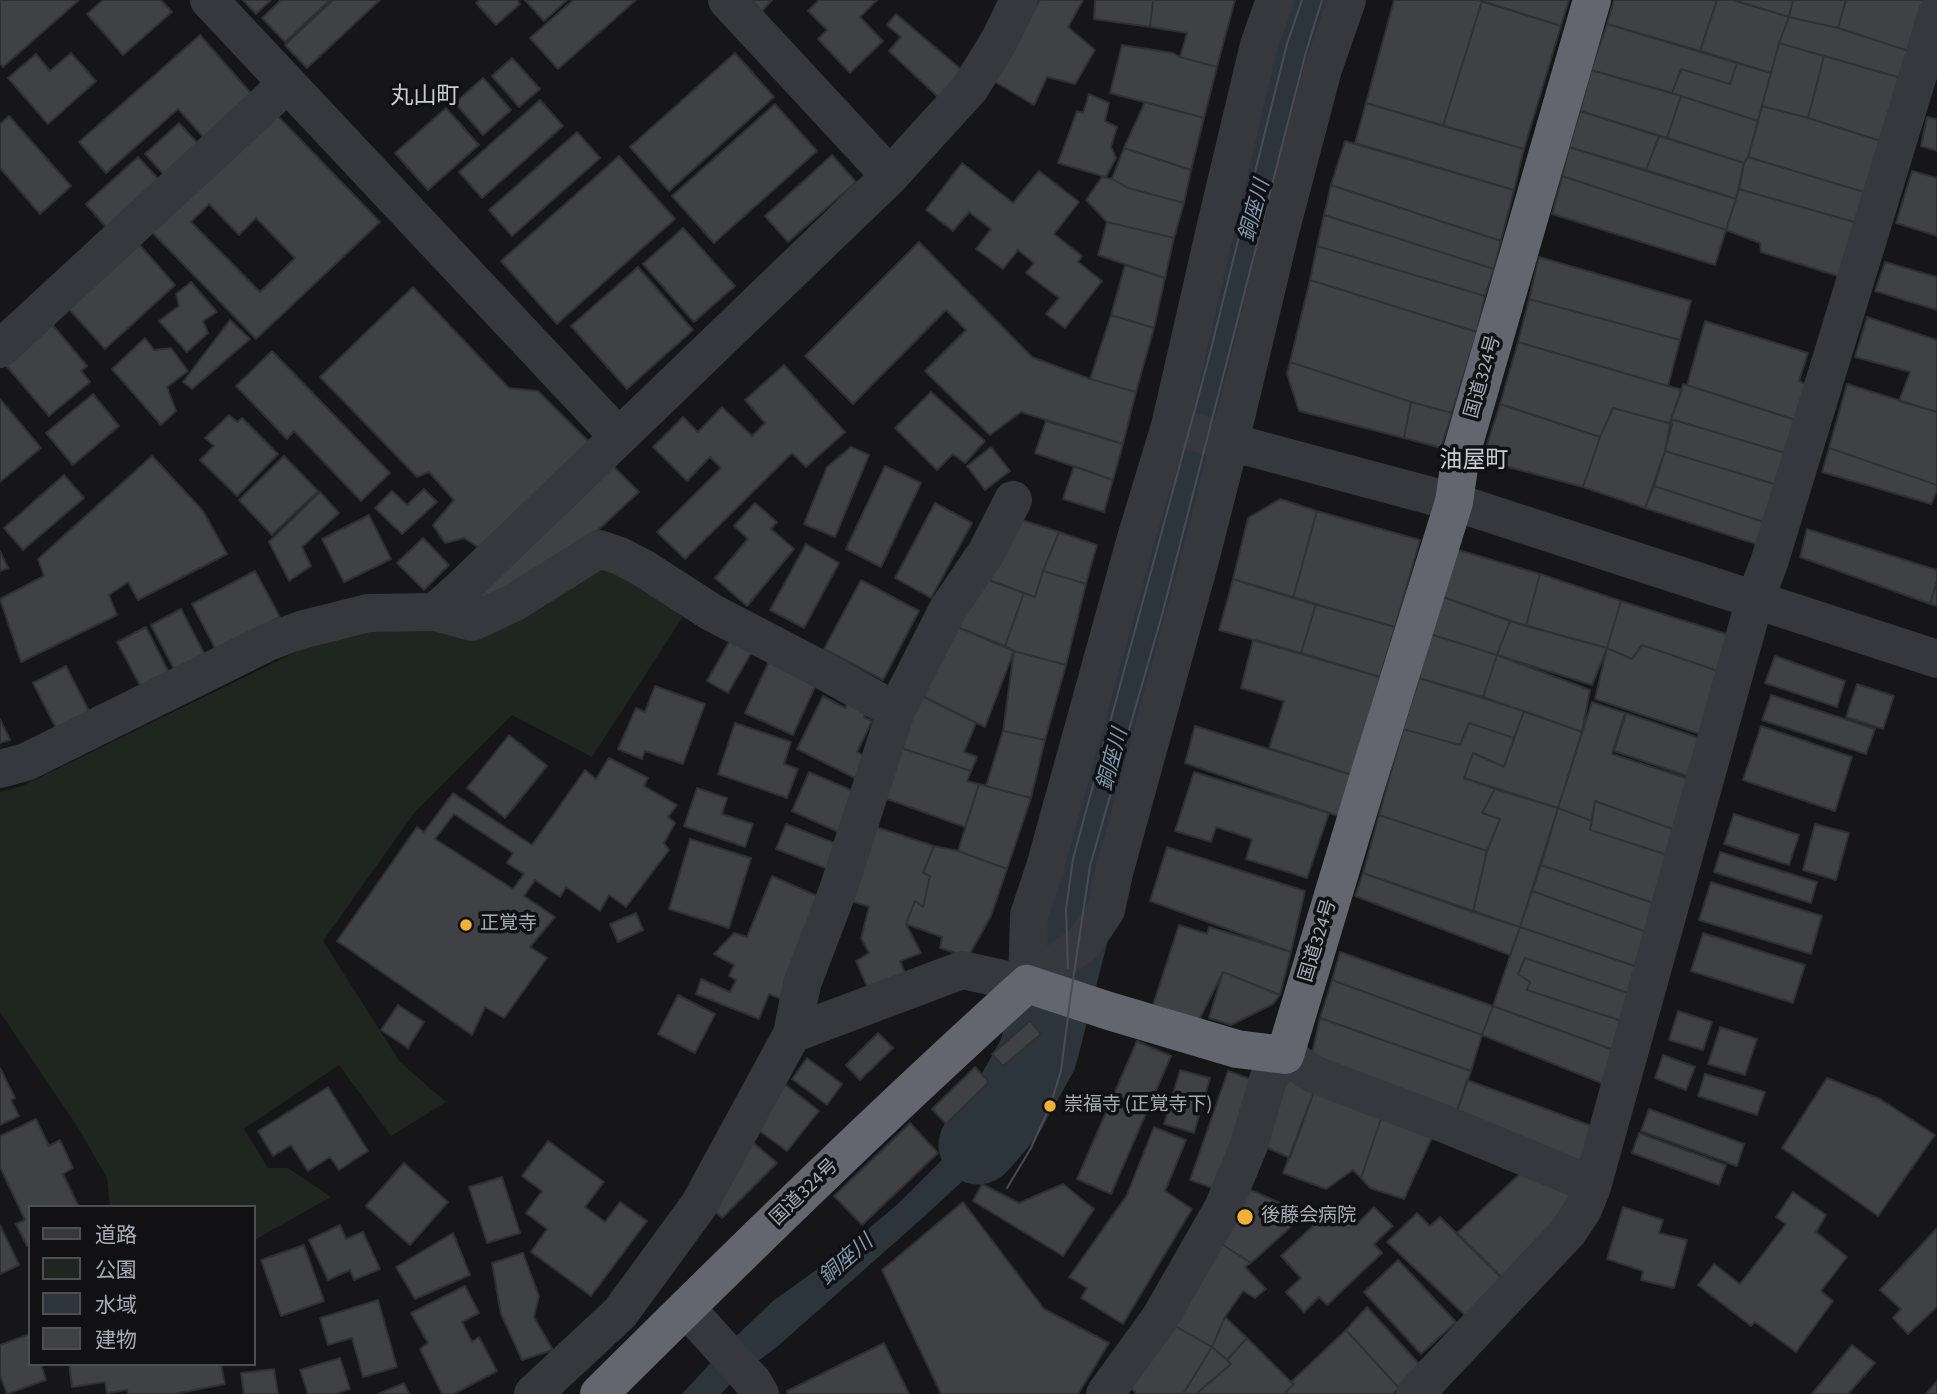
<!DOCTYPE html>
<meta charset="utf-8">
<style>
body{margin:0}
#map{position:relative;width:1937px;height:1394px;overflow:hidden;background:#161618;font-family:"Source Sans 3","Noto Sans JP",sans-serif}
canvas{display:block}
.legend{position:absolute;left:28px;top:1205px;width:228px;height:161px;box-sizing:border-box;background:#111113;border:2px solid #4d4f55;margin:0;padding:9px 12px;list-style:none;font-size:21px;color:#a8adb8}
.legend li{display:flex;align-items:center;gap:14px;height:35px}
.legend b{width:35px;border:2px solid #4d4f55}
</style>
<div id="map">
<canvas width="1937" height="1394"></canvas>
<ul class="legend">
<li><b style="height:9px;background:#37383d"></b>道路</li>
<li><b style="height:19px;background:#1e261f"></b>公園</li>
<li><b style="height:19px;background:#2c353c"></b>水域</li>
<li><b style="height:19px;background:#404145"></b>建物</li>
</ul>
</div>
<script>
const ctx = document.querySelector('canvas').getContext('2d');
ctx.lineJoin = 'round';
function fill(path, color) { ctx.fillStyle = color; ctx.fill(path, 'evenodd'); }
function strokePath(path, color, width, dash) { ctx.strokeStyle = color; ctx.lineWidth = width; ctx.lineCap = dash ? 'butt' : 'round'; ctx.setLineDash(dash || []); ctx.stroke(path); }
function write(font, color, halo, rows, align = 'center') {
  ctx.font = font + ' "Source Sans 3","Noto Sans JP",sans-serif'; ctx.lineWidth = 7; ctx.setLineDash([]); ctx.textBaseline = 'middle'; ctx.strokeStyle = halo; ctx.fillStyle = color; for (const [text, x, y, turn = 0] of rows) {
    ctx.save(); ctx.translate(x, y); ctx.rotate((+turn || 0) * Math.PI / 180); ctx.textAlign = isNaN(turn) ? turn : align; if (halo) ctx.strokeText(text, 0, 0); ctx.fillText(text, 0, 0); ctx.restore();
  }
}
const green = new Path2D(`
 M599 561 686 612 592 757 512 715 414 813 323 941 400 1062 446 1102 391 1136 339 1065 244 1129 268 1168H288L331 1197 256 1239H254V1207H110L107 1178 79 1129 0 1012V792L22 786 302 649Z`);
const water = new Path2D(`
 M1038 1054 1025 1124 918 1222 778 1346 737 1377 721 1394H682L732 1340 773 1301 837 1255 898 1204 951 1151 984 1106 1021 1063Z`);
const river = new Path2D(`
 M978 1145 1004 1115 1038 1054 1293 60 1311 0`);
const building = new Path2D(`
 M0 0H79L3 67 0 63Z
 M103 0H161L172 12 123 55 87 14Z
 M243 0H271L256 14Z
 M281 0H330L285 42 262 18Z
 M333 0H380L307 68 285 45Z
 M480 0H517L520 4 496 25 476 3Z
 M525 0H567L544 21Z
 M573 0H636L558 69 530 38Z
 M751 0H772L762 11Z
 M819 0H877L860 17 883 41 850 73 818 39 827 30 808 11Z
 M1040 0H1083L1068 27 1095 50 1075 84 1047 77 1034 105 992 80Z
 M1095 0H1153L1150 27 1094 19Z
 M1153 0H1235L1217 67 1180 57 1187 33 1150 27Z
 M1394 0H1477L1482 1 1443 126 1366 103Z
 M1477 0H1569L1561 26Z
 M1614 0H1717L1700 51 1607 24Z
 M1717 0H1733L1789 17 1779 43 1771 73 1700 51Z
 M1733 0H1793L1789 17Z
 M1793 0H1846L1838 28 1789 17Z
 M1846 0H1924L1909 51 1838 28Z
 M1482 1 1561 26 1524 149 1443 126Z
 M896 14 963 71 938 97 889 51 901 37 887 25Z
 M1789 17 1838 28 1909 51 1901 78 1779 43Z
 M1607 24 1737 63 1730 84 1681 69 1672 93 1591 70Z
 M200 35 256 99 208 142 178 109 106 173 79 142Z
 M1779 43 1824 56 1808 118 1762 106Z
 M1122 45 1173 53 1180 57 1217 67 1204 118 1110 93Z
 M71 53 96 81 48 124 8 78 36 54 50 71Z
 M735 53 774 97 669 191 630 147Z
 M1824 56 1901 78 1884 142 1808 118Z
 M512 58 540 89 519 107 492 76Z
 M1737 63 1771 73 1758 121 1672 93 1681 69 1730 84Z
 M1591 70 1681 96 1667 138 1580 111Z
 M483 78 511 110 483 135 455 103Z
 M1089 94 1109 103 1105 121 1117 127 1111 147 1116 158 1106 177 1058 163 1077 111 1083 113Z
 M1681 96 1758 121 1748 157 1744 163 1667 138Z
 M540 100 563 126 482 198 459 172Z
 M1145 102 1204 118 1191 170 1124 148Z
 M1366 103 1524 149 1514 190 1355 143Z
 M775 104 817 151 714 243 672 196Z
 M1762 106 1808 118 1884 142 1867 193 1748 157Z
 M446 108 479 145 428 190 395 153Z
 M272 110 380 222 256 339 149 229ZM209 204 239 235 256 218 295 258 260 292 191 222Z
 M1580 111 1659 136 1646 170 1569 147Z
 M9 116 71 186 40 214 0 168V124Z
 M1927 117 1937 119V151L1921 146Z
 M179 123 203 149 169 180 145 154Z
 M577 132 600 158 512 236 489 210Z
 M1659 136 1744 163 1736 199 1646 170Z
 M1345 141 1514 190 1501 241 1331 185Z
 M1569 147 1736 199 1726 230 1562 176Z
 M1124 148 1191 170 1184 203 1128 188 1112 179Z
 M832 155 856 182 788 242 765 216Z
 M619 156 675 219 557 324 501 261Z
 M138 157 164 185 111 233 86 204Z
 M1748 157 1867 193 1858 223 1739 189 1744 163Z
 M962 163 1013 203 1039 171 1079 202 1054 234 1082 256 1078 262 1102 281 1065 328 1046 314 1059 298 1026 273 1034 263 1018 250 1003 269 976 249 991 229 969 212 953 231 926 210Z
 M1912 171 1937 178V236L1896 223Z
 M1562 176 1726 230 1715 265 1552 214Z
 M1102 177 1112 179 1128 188 1184 203 1174 238 1107 222 1086 200Z
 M1331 185 1501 241 1494 269 1324 215Z
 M1739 189 1858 223 1841 277 1761 252 1760 243 1726 230Z
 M1324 215 1494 269 1485 296 1317 246Z
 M1107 222 1174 238 1165 278 1098 255Z
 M683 228 735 286 694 322 643 264Z
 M919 242 1032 357 1090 379 1136 392 1123 444 1021 412 990 435 925 371 966 330 946 310 853 404 805 356Z
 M138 243 175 285 105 349 67 307Z
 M1317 246 1485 296 1477 332 1310 280Z
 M1539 257 1691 301 1680 340 1529 299Z
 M1885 262 1937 277V310L1875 291Z
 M1125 265 1165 278 1154 328 1111 315Z
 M638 267 693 330 627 389 571 326Z
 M1310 280 1477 332 1452 413 1411 402 1290 362Z
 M191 282 217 312 203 321 208 333 187 352 159 321 179 306 176 294Z
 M413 287 509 388 538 391 589 442 482 550 464 538 445 543 433 525 454 500 429 472 417 477 320 377Z
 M1529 299 1680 340 1668 386 1518 342Z
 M1111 315 1154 328 1136 392 1090 379Z
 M1867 317 1937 340V412L1899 401 1910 372 1855 357Z
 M230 320 250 339 192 389 183 382Z
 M1705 321 1808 353 1799 381 1807 385 1799 421 1687 385Z
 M51 323 87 366 81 371 90 382 49 416 4 363Z
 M145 338 154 350 171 348 188 371 167 387 176 411 161 425 112 369Z
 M1518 342 1682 390 1671 419 1672 424 1613 408 1600 437 1500 404Z
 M272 351 390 473 361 501 294 431 287 439 236 386Z
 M1290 362 1411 402 1404 438 1299 411 1287 374Z
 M784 365 845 432 806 467 792 453 685 559 657 532 721 468 710 457 687 481 653 447 683 417 698 432 722 407 752 436 765 423 745 400Z
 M1683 384 1799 421 1788 454 1671 419Z
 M1847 384 1937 412V485L1829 448Z
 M931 392 985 441 965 463 953 454 937 470 895 428Z
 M93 394 119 426 73 465 46 433Z
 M0 399 41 448 0 482Z
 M1411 402 1452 413 1441 448 1404 438Z
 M1500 404 1600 437 1583 487 1482 460Z
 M1613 408 1672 424 1665 451 1645 508 1583 487 1600 437Z
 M229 415 237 422 242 418 278 454 237 496 200 460 214 446 205 438Z
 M1671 419 1788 454 1781 486 1665 451Z
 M1046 421 1123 444 1113 480 1035 453Z
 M851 447 869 455 835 537 804 524 827 467Z
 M991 447 1010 471 985 490 967 466Z
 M1829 448 1937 485V491L1931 504 1822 472Z
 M1665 451 1781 486 1770 524 1654 486Z
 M152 456 203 511 227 554 138 600 128 582 109 595 117 615 21 662 0 599 44 576 38 559Z
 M284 456 318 491 272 535 239 500Z
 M611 464 639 492 599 529 489 605 475 595Z
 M885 466 921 483 881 567 846 549Z
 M1074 466 1113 480 1104 512 1063 499Z
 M64 475 84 498 23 550 4 528Z
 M1654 486 1770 524 1762 546 1645 508Z
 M424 489 437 502 402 534 375 508 392 491 407 505Z
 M320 492 339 513 302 547 311 566 289 581 269 542Z
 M1280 499 1317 511 1293 598 1233 579 1248 518Z
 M755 503 777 522 771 529 794 549 747 606 715 578 748 539 734 526Z
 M935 503 972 523 931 598 895 578Z
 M1317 511 1420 540 1395 627 1293 598Z
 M369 515 391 559 344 582 322 539Z
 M1019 519 1059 532 1043 571 1035 597 988 580Z
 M1807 529 1937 570V581L1930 604 1800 557Z
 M1059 532 1097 545 1086 584 1043 571Z
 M423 538 449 565 424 590 397 563Z
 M806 544 839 563 804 628 770 610Z
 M1455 549 1540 574 1526 626 1440 596Z
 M0 551 8 568 0 571Z
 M255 571 280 617 216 650 192 604Z
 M1043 571 1086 584 1066 665 1014 651 1005 646 1024 593 1035 597Z
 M1540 574 1621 601 1607 648 1526 626Z
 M979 576 1024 593 1005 646 950 624Z
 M1233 579 1316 604 1301 653 1219 630Z
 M861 580 919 611 883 680 824 649Z
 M1937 581V606L1930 604Z
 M1440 596 1510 621 1497 655 1430 634Z
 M1621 601 1736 637 1724 673 1642 645 1632 659 1607 648Z
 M1316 604 1395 627 1380 677 1301 653Z
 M181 609 205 655 175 671 151 625Z
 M1510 621 1607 648 1592 685 1497 655Z
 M950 624 1014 651 985 727 912 691Z
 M146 627 170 675 142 689 117 642Z
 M1430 634 1497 655 1483 697 1419 678Z
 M733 635 754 648 728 693 707 681Z
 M1253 640 1380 677 1352 775 1269 748 1284 701 1241 688Z
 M1642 645 1724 673 1703 735 1595 699 1607 648 1632 659Z
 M1014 651 1066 665 1045 740 1003 731Z
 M772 655 819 678 793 735 745 713Z
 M1497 655 1590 690 1582 732 1483 697Z
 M1775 656 1845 681 1837 707 1765 683Z
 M66 666 89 711 56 728 33 683Z
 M1419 678 1524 711 1514 738 1469 723 1460 745 1403 729Z
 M1857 684 1894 696 1883 729 1846 717Z
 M655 686 705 704 683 764 645 751 642 759 618 749 636 708 645 712Z
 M912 691 976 723 964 752 977 757 971 771 892 745Z
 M1771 695 1875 729 1866 754 1762 720Z
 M823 696 845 708 849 700 868 709 864 717 872 721 857 752 866 757 855 778 797 749Z
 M1592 702 1625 713 1612 754 1695 781 1684 833 1595 801 1592 821 1558 808Z
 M1524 711 1582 732 1558 808 1464 778 1473 753 1504 767Z
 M1626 713 1705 740 1693 778 1614 751Z
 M0 719 10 740 0 743Z
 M735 723 791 742 784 764 798 769 787 798 718 774Z
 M1469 723 1514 738 1504 767 1473 753 1464 778 1495 789 1482 813 1500 819 1487 851 1379 815 1403 729 1460 745Z
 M1195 726 1352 775 1341 817 1185 763Z
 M1761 726 1852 757 1835 811 1743 780Z
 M1003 731 1045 740 1031 798 986 786Z
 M509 735 547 766 505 818 467 788Z
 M892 745 971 771 967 781 979 784 965 827 876 795Z
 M609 758 648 778 644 786 677 805 668 817 675 823 664 843 669 850 626 907 609 895 600 911 566 887 560 897 535 880 524 896 555 917 530 947 547 958 504 1018 485 1007 472 1035 337 941 417 827 424 832 453 793 532 845 585 770 596 779ZM454 814 513 853 507 863 524 874 513 889 435 839Z
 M809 772 860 794 843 834 792 811Z
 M1194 772 1329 813 1307 878 1246 859 1252 839 1216 827 1211 842 1175 831Z
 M979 784 1031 798 1007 869 958 851Z
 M697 788 727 798 722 814 753 824 745 847 684 826Z
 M1495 789 1558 808 1520 927 1473 912 1487 851 1500 819 1482 813Z
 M1595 801 1684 833 1677 858 1590 830Z
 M1558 808 1592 821 1590 830 1677 858 1662 906 1541 865Z
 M1734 814 1799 835 1789 865 1724 844Z
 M1379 815 1487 851 1473 912 1363 873Z
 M786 824 842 846 833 871 776 849Z
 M1815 824 1849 833 1836 880 1803 870Z
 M873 826 934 846 923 873 930 876 923 907 915 901 906 924 921 953 900 961 905 973 869 991 856 961 869 953 861 938 869 907 849 900Z
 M690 839 751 858 729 928 669 909Z
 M934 846 958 851 1007 869 991 916 968 957 940 948 942 937 906 924 915 901 923 907 930 876 923 873Z
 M1167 847 1305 891 1291 952 1150 901Z
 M1720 852 1817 882 1811 903 1714 872Z
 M1541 865 1662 906 1655 935 1532 891Z
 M1363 873 1520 927 1510 955 1355 896Z
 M772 876 817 896 787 1001 769 994 759 1019 696 994 701 979 730 992 736 980 729 976 734 965 714 954 734 933 747 937Z
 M1711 882 1822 916 1811 954 1699 920Z
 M1532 891 1655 935 1643 969 1520 927Z
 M636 913 643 930 618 942 610 924Z
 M1179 925 1207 934 1209 927 1291 952 1280 995 1223 972 1199 1020 1153 1005Z
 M1520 927 1643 969 1637 996 1525 958 1518 974 1530 982 1527 990 1631 1024 1622 1053 1493 1006Z
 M1703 933 1805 965 1793 1003 1691 971Z
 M1340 952 1493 1006 1482 1035 1332 980Z
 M1525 958 1637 996 1631 1024 1527 990 1530 982 1518 974Z
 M1223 972 1280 995 1273 1004 1231 1025 1209 1018Z
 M1332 980 1482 1035 1471 1071 1320 1018Z
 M678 995 715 1014 695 1053 658 1034Z
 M398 1005 424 1022 408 1048 381 1030Z
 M1493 1006 1622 1053 1611 1087 1482 1035Z
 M1678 1011 1712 1022 1703 1050 1669 1040Z
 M1320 1018 1471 1071 1455 1117 1310 1062Z
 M1030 1021 1041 1034 1003 1066 992 1054Z
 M1720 1027 1757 1039 1745 1075 1708 1064Z
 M878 1033 893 1048 860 1080 846 1065Z
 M1137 1041 1171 1056 1111 1194 1077 1179Z
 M1663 1055 1695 1067 1686 1090 1655 1078Z
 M807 1058 842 1084 827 1105 792 1079Z
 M975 1067 989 1082 946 1124 932 1109Z
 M0 1068 15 1098 11 1100 19 1116 0 1125Z
 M1180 1070 1210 1078 1194 1133 1164 1124Z
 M1228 1071 1253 1080 1216 1189 1190 1180Z
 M1705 1074 1765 1092 1757 1115 1698 1096Z
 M1280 1075 1316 1086 1290 1158 1261 1145Z
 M1827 1078 1880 1099 1935 1135 1878 1216 1782 1148Z
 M1467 1080 1600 1129 1586 1172 1455 1117Z
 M782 1082 819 1111 787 1151 755 1128Z
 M1316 1086 1384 1110 1361 1178 1353 1170 1326 1189 1283 1173Z
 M328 1087 368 1151 339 1170 330 1157 308 1171 291 1145 273 1156 258 1131Z
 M1649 1109 1744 1144 1737 1166 1641 1131Z
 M1384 1110 1435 1131 1404 1199 1370 1188 1361 1178Z
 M36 1119 49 1146 60 1140 73 1168 63 1174 79 1207H30V1244L27 1246 16 1224 25 1220 0 1167V1136Z
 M910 1123 938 1153 862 1225 834 1196Z
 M1154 1127 1186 1140 1165 1191 1192 1209 1123 1324 1081 1298 1087 1288 1069 1277 1127 1195Z
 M1639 1133 1726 1165 1719 1185 1632 1153Z
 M750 1140 777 1163 722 1218 713 1209Z
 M548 1141 604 1182 585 1207 605 1222 620 1202 647 1221 591 1296 531 1252 547 1229 526 1213 542 1191 522 1176Z
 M404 1163 448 1202 410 1245 366 1206Z
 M1526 1168 1581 1190 1504 1280 1457 1233Z
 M502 1177 520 1233 487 1243 469 1187Z
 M982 1184 1019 1203 1063 1184 1094 1209 1063 1256 973 1201Z
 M1244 1187 1305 1214 1251 1263 1212 1238Z
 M1793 1192 1826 1215 1816 1232 1847 1257 1821 1291 1833 1301 1796 1352 1755 1322 1751 1326 1698 1285 1714 1264 1740 1284 1786 1224 1776 1217Z
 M963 1202 1044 1309 1109 1343 1078 1394H941L882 1270Z
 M1336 1204 1356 1225 1374 1207 1393 1226 1374 1244 1382 1253 1327 1305 1319 1297 1304 1312 1286 1292 1301 1278 1281 1256Z
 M1623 1207 1663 1220 1659 1233 1687 1240 1674 1288 1641 1280 1643 1271 1607 1259Z
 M1417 1213 1430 1226 1440 1217 1504 1280 1467 1317 1387 1242Z
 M0 1225 19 1265 0 1274Z
 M340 1225 346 1239 363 1232 380 1269 354 1280 350 1270 328 1280 309 1240Z
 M1936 1229 1937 1230V1307L1908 1334 1893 1318 1901 1309 1880 1290Z
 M453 1233 470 1275 415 1299 396 1267Z
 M1212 1238 1251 1263 1245 1267 1266 1289 1255 1298 1243 1291 1225 1317 1212 1347 1166 1321Z
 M304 1245 324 1301 281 1316 261 1260Z
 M523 1253 539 1296 534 1317 553 1350 522 1360 501 1314 492 1263Z
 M1398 1260 1456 1322 1421 1354 1364 1292Z
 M465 1286 479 1313 462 1322 472 1342 479 1337 497 1371 454 1394H442L420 1349 428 1343 411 1313Z
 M378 1300 397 1367 363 1377 352 1338 328 1345 320 1318Z
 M1367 1307 1420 1365 1399 1388 1346 1330Z
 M1225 1317 1247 1338 1227 1360 1212 1347Z
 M1166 1321 1212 1347 1183 1394H1137L1124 1382Z
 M1346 1330 1399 1388 1393 1394H1284L1294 1384 1291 1382Z
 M30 1334V1364H41L46 1380 7 1394 0 1375V1345Z
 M1247 1338 1291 1382 1294 1384 1284 1394H1196L1231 1364 1227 1360Z
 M884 1343 909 1394H788L787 1391Z
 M1852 1345 1875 1363 1848 1394H1812Z
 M1212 1347 1231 1364 1196 1394H1183Z
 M340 1358 350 1389 335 1394H308L300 1370Z
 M69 1364H221L225 1384 174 1394H128L127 1390 107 1393 105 1382 72 1387Z
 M274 1369 278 1394H244L241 1373Z
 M1937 1381V1394H1926Z
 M404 1383 409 1394H378Z`);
const minor = new Path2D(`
 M209 0 619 437
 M727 0 890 176
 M0 349 287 84
 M1170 426 1454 502 1937 659
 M435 612 472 622 515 602 599 549 620 556 643 568 711 612 824 671 896 711
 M0 769 26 762 268 642 301 630 368 613 435 612 463 587 890 176 970 88 999 41 1019 0
 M1027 984 1029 915 1045 867 1136 538 1170 426 1217 221 1259 45 1275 0
 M792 1034 802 984 838 890 896 711 948 609 986 553 1013 500
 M686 1308 753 1382 760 1394
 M533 1394 620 1313 699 1205 792 1034 962 970 1027 984 1084 943 1106 910 1114 873 1200 560 1230 442 1279 236 1323 69 1347 0
 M1105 1394 1160 1318 1223 1208 1249 1145 1268 1080 1285 1055 1313 1074 1445 1124 1583 1181 1592 1187
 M1415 1394 1568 1232 1583 1209 1592 1187 1755 599 1769 563 1937 13`);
const highway = new Path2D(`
 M599 1394C739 1255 881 1116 1027 984L1109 1011 1237 1049 1285 1055 1368 779 1454 502 1461 454 1592 0`);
const tram = new Path2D(`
 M1068 968 1066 909 1073 859 1208 361 1287 44 1302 0
 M1007 1188 1031 1148 1050 1106 1061 1071 1070 1000 1090 866 1162 615 1306 52 1322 0`);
const markers = [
 [466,925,7,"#f2b134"],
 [1050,1106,7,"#f2b134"],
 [1245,1217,9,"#f2b134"]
];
const streetNames = [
 ["国道324号",1484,377,-74],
 ["国道324号",1319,941,-73],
 ["国道324号",805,1193,-44]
];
const poiNames = [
 ["正覚寺",480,925],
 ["崇福寺 (正覚寺下)",1064,1106],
 ["後藤会病院",1261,1217]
];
const waterNames = [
 ["銅座川",1256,211,-75],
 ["銅座川",1114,760,-75],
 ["銅座川",847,1261,-41]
];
const quarterNames = [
 ["丸山町",425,98],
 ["油屋町",1474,462]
];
fill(green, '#1e261f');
fill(water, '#2c353c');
strokePath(river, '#2c353c', 79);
fill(building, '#404145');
strokePath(building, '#303034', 2);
strokePath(minor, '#37383d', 38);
strokePath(highway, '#63666e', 38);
strokePath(tram, '#4a4c52', 2);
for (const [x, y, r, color] of markers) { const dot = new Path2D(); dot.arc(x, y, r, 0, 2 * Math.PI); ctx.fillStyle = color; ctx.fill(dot); strokePath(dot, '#111113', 2.5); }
write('19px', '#a8adb8', '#111113', streetNames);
write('19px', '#a8adb8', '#111113', poiNames, 'left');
write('italic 21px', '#7f9bb3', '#111113', waterNames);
write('23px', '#c9ccd4', '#111113', quarterNames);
</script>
